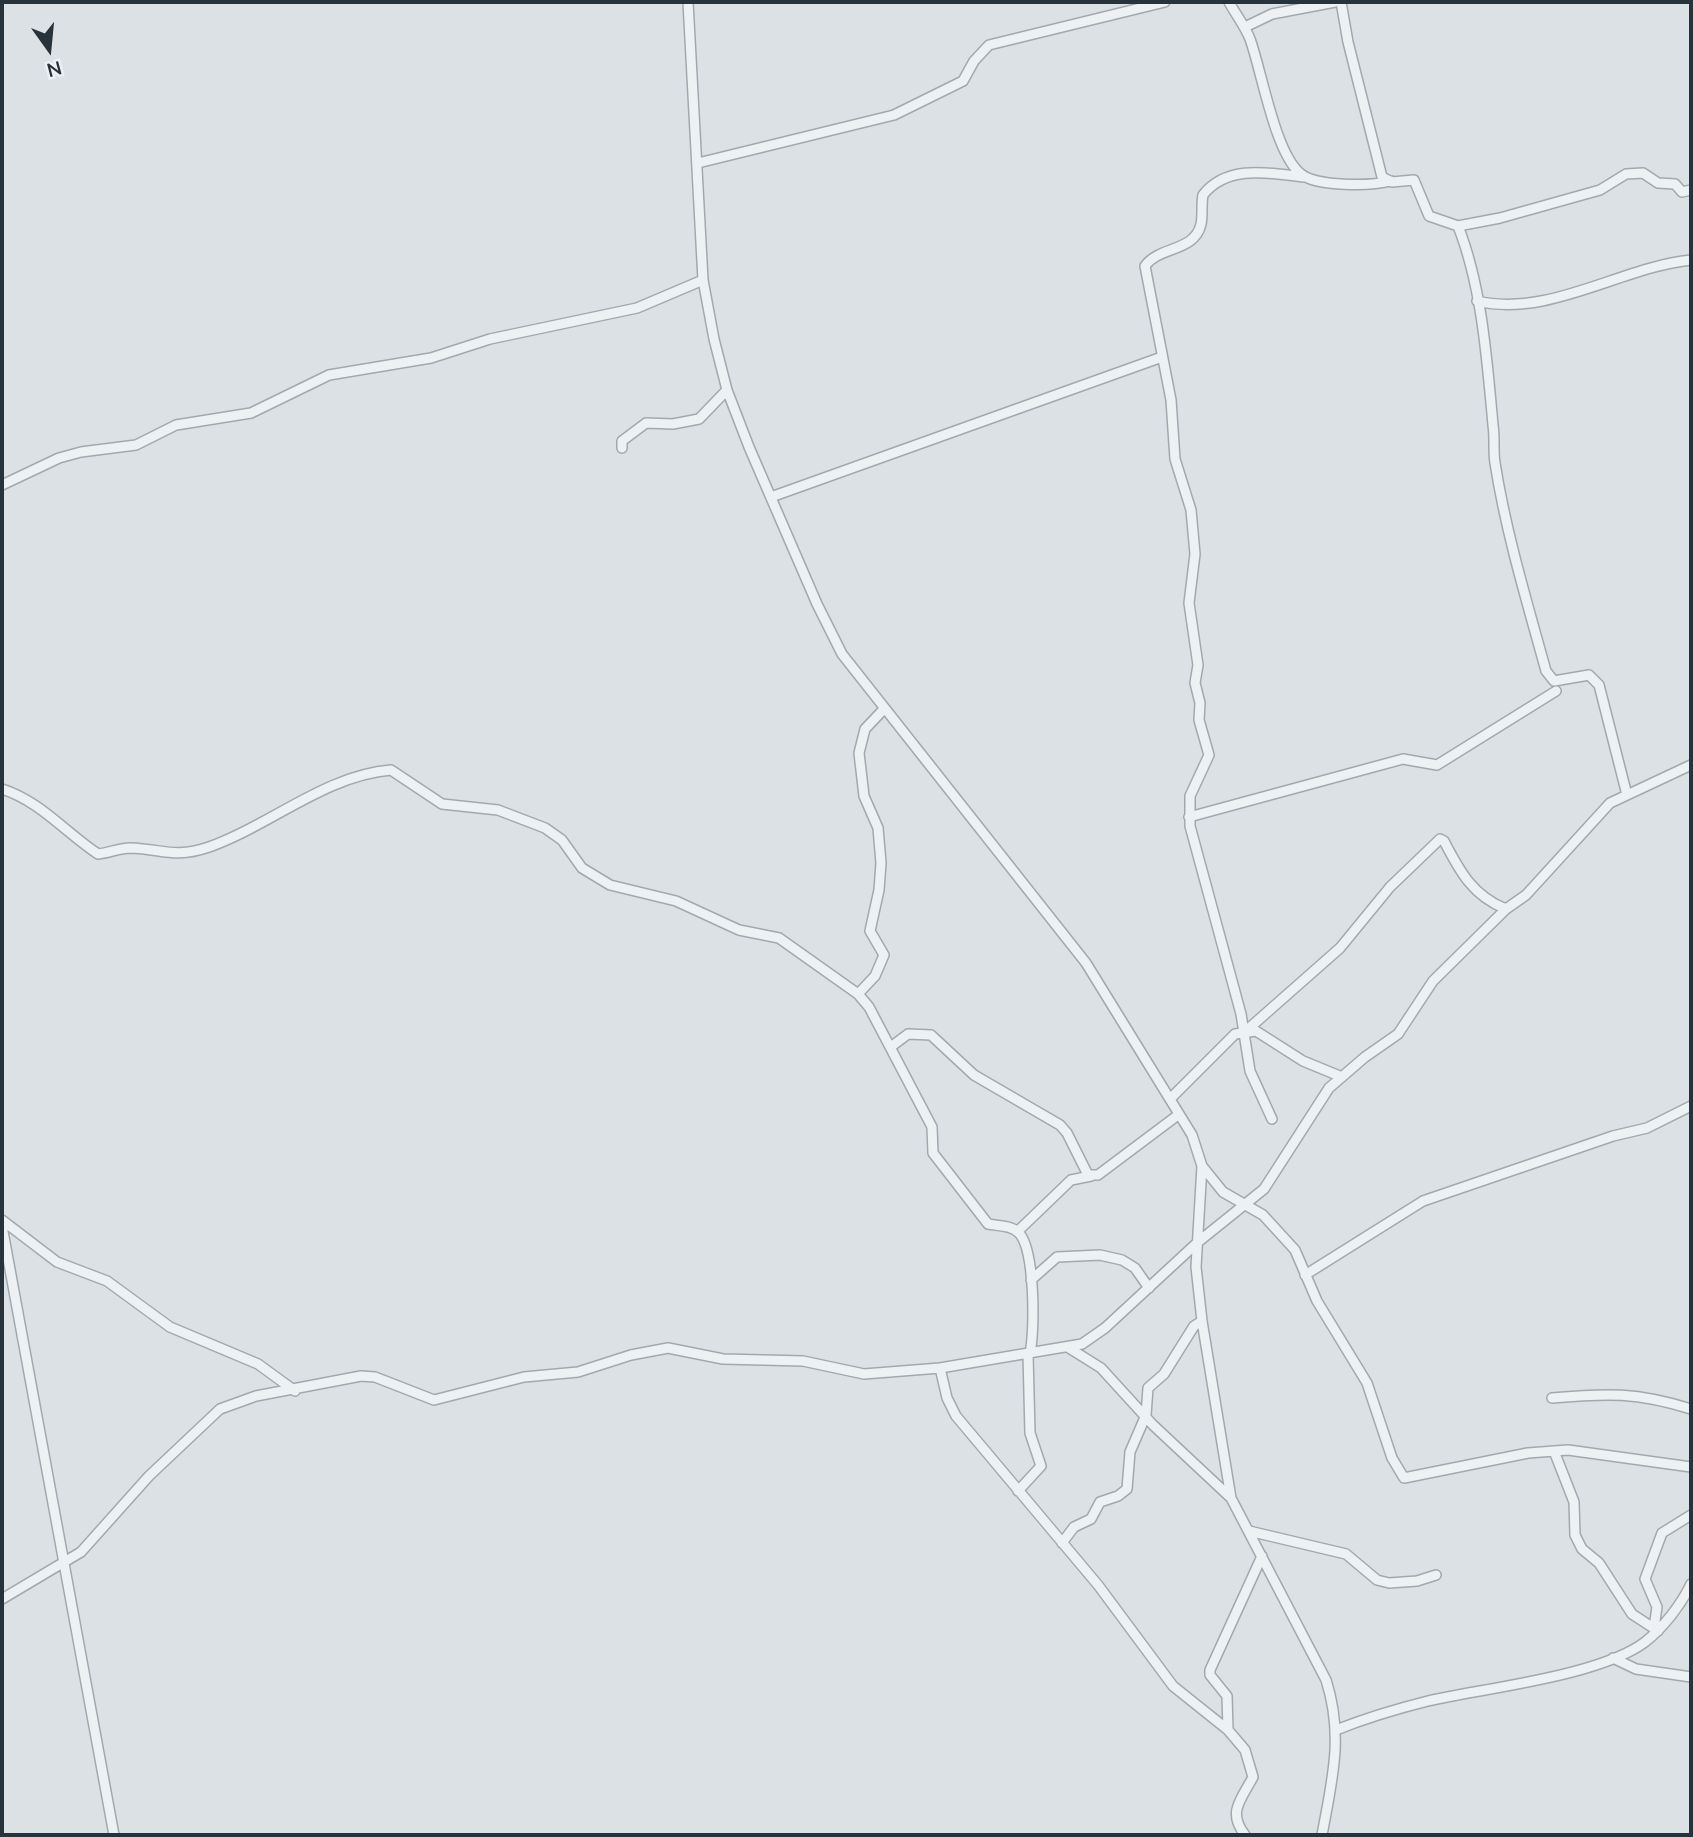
<!DOCTYPE html>
<style>
body{margin:0}
#map{position:relative;width:1693px;height:1837px;overflow:hidden;background:#dce1e5;font-family:Mulish,sans-serif}
canvas{display:block}
.frame{position:absolute;inset:0;border:4px solid #27323a;pointer-events:none}
.north{position:absolute;left:14px;top:14px;width:70px;height:70px;-webkit-text-stroke:5px #ebf0f3;paint-order:stroke;rotate:165deg;font-size:19px;font-weight:700;line-height:28px;text-align:center;color:#27323a}
.north::after{content:'';display:block;margin:auto;width:24px;height:32px;background:#27323a;clip-path:polygon(50% 0,100% 100%,50% 72%,0 100%)}
</style>
<div id="map">
<canvas width="1693" height="1837"></canvas>
<div class="frame"></div>
<div class="north">N</div>
</div>
<script>
const ctx = document.querySelector('canvas').getContext('2d');
ctx.lineJoin = 'round';
function strokePath(path, color, width, dash) { ctx.strokeStyle = color; ctx.lineWidth = width; ctx.lineCap = dash ? 'butt' : 'round'; ctx.setLineDash(dash || []); ctx.stroke(path); }
const minor = new Path2D(`
 M688 2 703 280 714 339 727 390 749 447 817 604 842 654 1086 963 1192 1135 1202 1166 1196 1267 1202 1321 1231 1498 1326 1680C1344 1736 1332 1780 1322 1835
 M1229 2C1236 15 1245 26 1250 39 1262 72 1275 154 1301 174 1317 187 1371 186 1391 181
 M1341 2 1348 42 1382 177 1392 182 1414 180 1429 216 1458 226C1482 287 1487 360 1493 425 1495 438 1493 451 1495 463 1506 533 1527 602 1546 671L1554 681 1589 675 1599 685 1627 795
 M1245 27 1272 14 1335 2
 M698 163 894 115 963 81 974 61 989 45 1165 2
 M1458 226 1500 218 1600 190 1626 174 1643 173 1658 183 1675 184 1682 192 1691 190
 M1477 301C1549 318 1621 267 1691 260
 M622 448V441L646 423 673 424 699 419 727 390
 M2 485 59 458 81 452 136 445 176 425 251 413 329 375 431 358 490 339 637 308 703 280
 M771 497 1162 357
 M2 789C40 801 66 833 98 854 109 853 120 848 130 848 164 849 173 859 209 847 269 826 326 775 391 770L442 804 498 810 545 828 562 840 582 868 610 885 676 901 739 930 779 938 858 994 869 1007 932 1127 933 1153 988 1224C998 1226 1011 1225 1019 1233 1035 1250 1035 1330 1030 1353
 M1189 817 1403 759 1437 765 1556 691
 M858 994 875 976 884 955 870 931 879 890 881 863 878 828 864 796 859 753 865 729 884 709
 M1247 1030 1340 948 1390 887 1440 839 1444 841C1460 872 1473 896 1506 909
 M892 1046 908 1034 931 1035 974 1075 1060 1125 1067 1133 1088 1175H1098L1178 1115
 M1170 1099 1235 1034 1256 1031 1303 1061 1342 1077
 M1272 1119 1250 1071 1241 1014 1190 826V796L1209 755 1199 720 1200 703 1195 683 1198 665 1189 603 1195 554 1191 510 1175 459 1171 400 1145 266C1159 246 1195 252 1201 224 1203 215 1201 205 1203 195 1227 164 1270 173 1304 177
 M1202 1166 1223 1192 1263 1215 1295 1250 1317 1301 1367 1383 1392 1458 1404 1478 1528 1453 1568 1450 1691 1467
 M2 1220 57 1262 107 1281 170 1327 258 1364 295 1391
 M2 1226 114 1835
 M1018 1231 1071 1180 1091 1176
 M1305 1275 1423 1201 1613 1136 1647 1128 1691 1106
 M1031 1280 1057 1257 1100 1255 1122 1260 1135 1268 1149 1288
 M1069 1348 1101 1368 1153 1425 1231 1498
 M940 1368 947 1398 956 1416 1098 1585 1173 1686 1228 1730 1245 1750 1253 1777C1241 1800 1227 1812 1245 1835
 M1552 1398C1607 1393 1637 1392 1691 1409
 M1554 1451 1574 1502 1575 1535 1582 1549 1599 1563 1632 1614 1658 1631
 M1018 1491 1041 1466 1030 1433 1028 1354
 M1249 1531 1346 1554 1377 1580 1389 1583 1417 1581 1436 1575
 M1062 1543 1074 1527 1091 1519 1100 1502 1118 1496 1127 1489 1130 1452 1146 1415 1148 1388 1164 1374 1194 1326 1202 1321
 M2 1599 81 1552 149 1476 220 1409 256 1396 361 1376 375 1377 434 1400 524 1377 578 1372 631 1355 668 1348 723 1359 803 1361 864 1374 940 1368 1082 1344 1105 1328 1198 1242 1264 1189 1329 1088 1365 1057 1398 1034 1433 981 1506 909 1526 895 1610 803 1691 765
 M1654 1628 1657 1607 1645 1579 1662 1533 1691 1515
 M1613 1658 1636 1669 1691 1677
 M1228 1730 1227 1696 1210 1675V1670L1262 1556
 M1336 1730C1366 1718 1396 1709 1428 1701 1485 1688 1600 1676 1645 1642 1663 1628 1681 1605 1691 1584`);
strokePath(minor, '#a2a9ae', 12);
strokePath(minor, '#eef1f4', 9);
</script>
